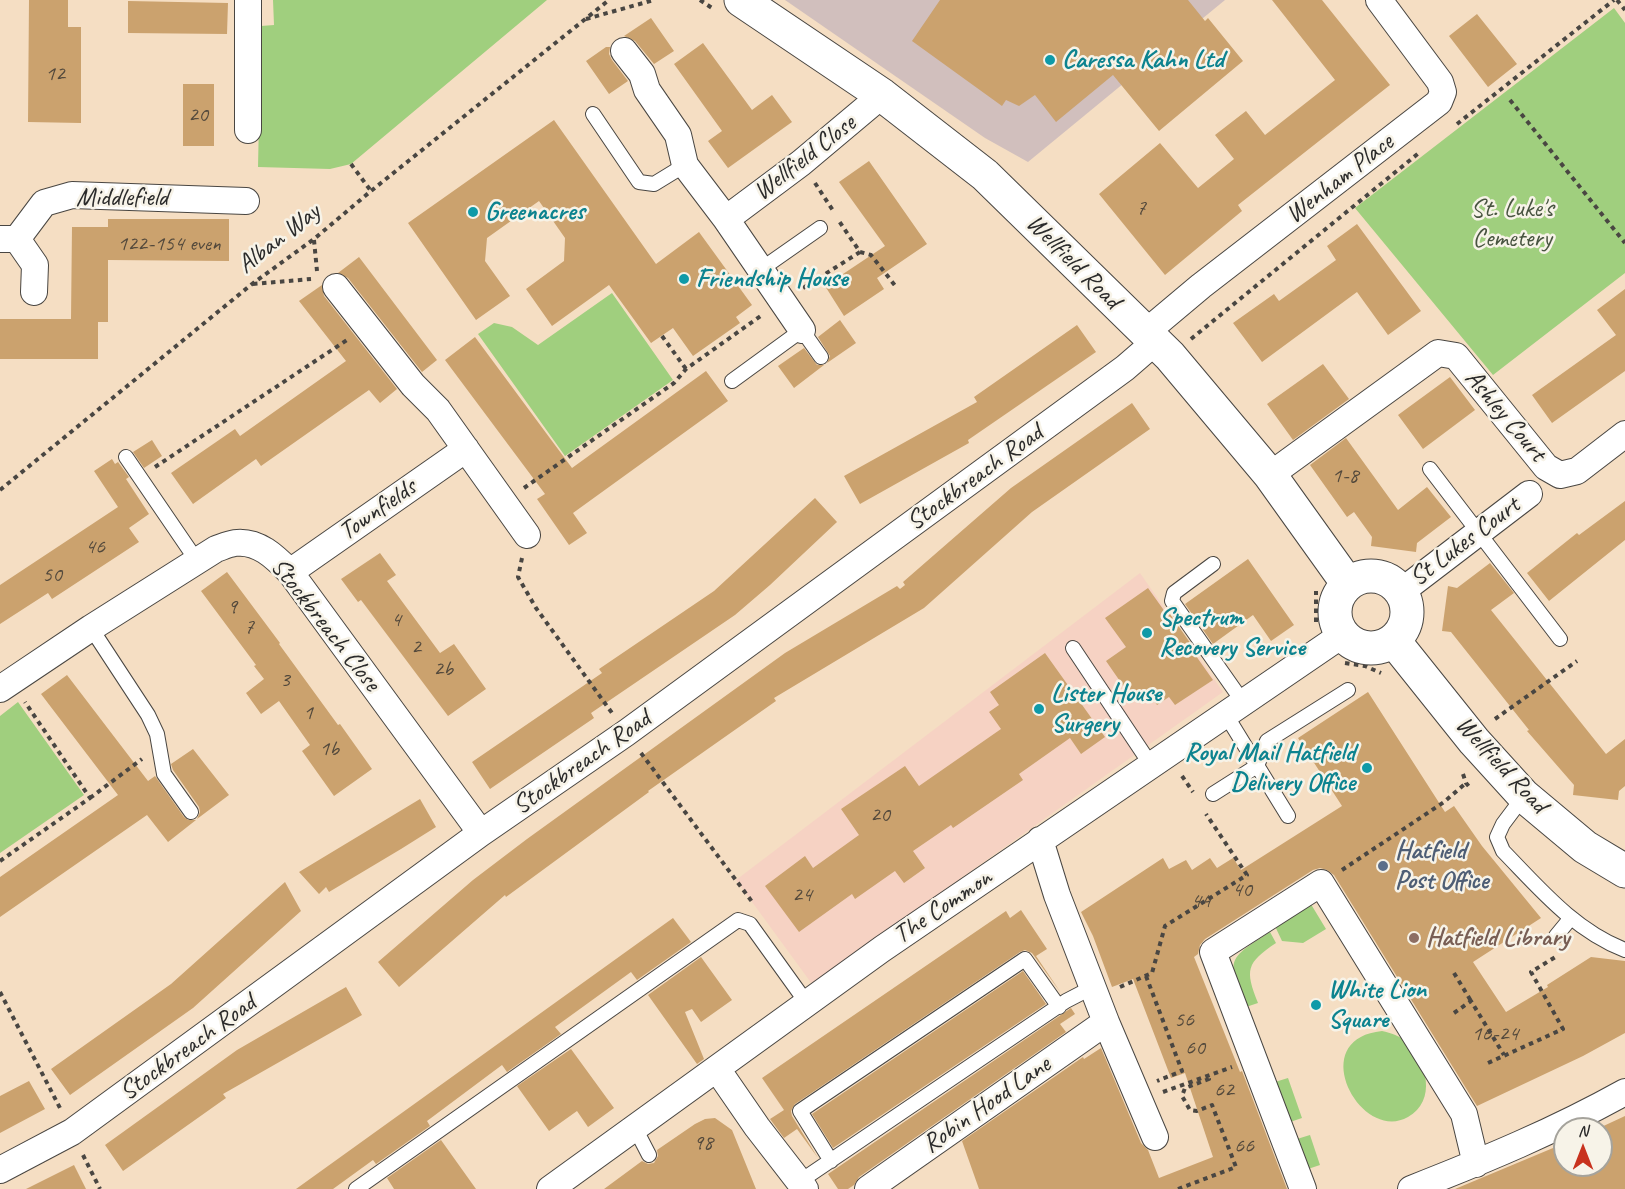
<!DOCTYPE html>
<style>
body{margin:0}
#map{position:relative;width:1625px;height:1189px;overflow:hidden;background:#f5dec3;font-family:Caveat,sans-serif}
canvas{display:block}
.north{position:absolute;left:1553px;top:1117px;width:60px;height:60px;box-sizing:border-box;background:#f7f3e8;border:2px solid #a5a39c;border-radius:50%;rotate:0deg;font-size:16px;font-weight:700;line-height:24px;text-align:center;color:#2b2b2b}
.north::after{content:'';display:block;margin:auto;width:21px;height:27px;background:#c8321e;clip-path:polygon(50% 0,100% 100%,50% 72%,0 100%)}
</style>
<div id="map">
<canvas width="1625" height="1189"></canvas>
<div class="north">N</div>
</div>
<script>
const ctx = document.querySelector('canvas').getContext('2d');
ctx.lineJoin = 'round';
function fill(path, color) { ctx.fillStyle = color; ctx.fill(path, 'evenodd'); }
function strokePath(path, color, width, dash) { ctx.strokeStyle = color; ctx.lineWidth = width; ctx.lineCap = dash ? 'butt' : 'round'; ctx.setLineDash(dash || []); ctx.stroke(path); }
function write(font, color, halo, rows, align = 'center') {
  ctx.font = font + ' Caveat,sans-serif'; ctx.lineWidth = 5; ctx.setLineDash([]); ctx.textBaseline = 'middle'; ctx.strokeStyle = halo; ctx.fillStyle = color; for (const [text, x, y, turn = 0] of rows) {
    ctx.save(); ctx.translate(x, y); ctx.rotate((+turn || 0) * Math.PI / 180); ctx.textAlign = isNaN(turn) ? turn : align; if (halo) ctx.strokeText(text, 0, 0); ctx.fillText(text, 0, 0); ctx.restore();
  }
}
const built = new Path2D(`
 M1140 573 1223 692 812 984 736 880Z`);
const industrial = new Path2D(`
 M785 0H1225L1028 162 985 138Z`);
const green = new Path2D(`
 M273 0H547L351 164 330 169 258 167 261 26 274 25Z
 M1614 8 1625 23V273L1493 375 1355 208Z
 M612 293 673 380 565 456 478 334 494 323 512 327 538 345Z
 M18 702 84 795 0 853V716Z
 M1309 901 1326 929 1303 943 1282 941 1274 924Z
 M1270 932 1276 943C1246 963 1245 970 1258 1003L1246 1007C1227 959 1226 960 1270 932Z
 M1382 1031C1391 1033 1400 1036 1407 1042 1427 1062 1437 1101 1408 1117 1361 1144 1304 1039 1382 1031Z
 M1288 1078 1302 1118 1290 1122 1275 1082Z
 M1310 1135 1320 1165 1308 1169 1297 1139Z`);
const building = new Path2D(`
 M29 0H68V27H81V123L28 122Z
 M940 0H1188L1205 21 1208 18 1243 61 1159 131 1113 75 1056 122 1035 95 1019 106 1006 100 1002 106 912 41Z
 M1272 0H1322L1390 85 1238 205 1242 211 1165 275 1099 194 1160 143 1198 188 1234 159 1215 135 1246 111 1265 135 1335 80Z
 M128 1 228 3 227 34 128 33Z
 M1477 14 1517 64 1488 87 1449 36Z
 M651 18 674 51 654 64 635 41 624 36Z
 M703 43 752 110 772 95 792 122 728 168 708 141 722 131 674 64Z
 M606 47H610L609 54 612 60 628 81 609 94 586 61Z
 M183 84H214V146H183Z
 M554 120 656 264 699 232 752 305 736 317 740 323 693 356 673 328 651 343 609 285 552 326 526 289 564 261 565 238 539 201 487 238 485 261 510 296 476 320 408 223Z
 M869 161 927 244 877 278 884 289 844 316 825 286 885 246 839 182Z
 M108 219H229V261L108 260V322H98V359H0V319H71L72 227H108Z
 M1357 224 1421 311 1388 335 1357 292 1262 362 1233 323 1274 294 1279 301 1336 260 1327 246Z
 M359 257 437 360 422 372 348 278 338 273Z
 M322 285 324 296 397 389 380 403 369 390 261 466 256 459 193 504 171 473 235 429 240 436 346 361 299 301Z
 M1625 289V371L1552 423 1532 395 1616 335 1597 310Z
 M840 320 856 343 827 363 830 356 818 337Z
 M1077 325 1096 352 968 440 969 443 860 504 844 476 977 402 974 397Z
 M475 337 572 468 706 371 728 401 573 513 587 533 569 545 537 499 545 494 445 360Z
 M804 348 817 365H824L794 388 778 366Z
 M1323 364 1349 399 1293 440 1267 404Z
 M1450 377 1475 410 1423 449 1398 415Z
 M1132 403 1150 429 1032 512 924 608 774 698 776 701 648 791 649 792 506 897 505 895 399 987 378 962 473 880 527 839 785 653 897 586 900 589 905 585 903 582 1011 488Z
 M1346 438 1398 510 1427 487 1451 517 1417 543 1416 552 1371 546 1372 537 1354 512 1347 517 1310 465Z
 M152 440 162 456 144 468 133 452Z
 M112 459 115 464 118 462 129 477 126 479 149 514 129 528 139 542 52 599 48 593 0 624V585L118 507 94 471Z
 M815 498 837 522 770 585 735 615 591 713 594 718 490 789 472 762 602 673 599 669 714 591Z
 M1625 501V540L1549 601 1527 573 1577 533 1579 535Z
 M380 553 396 575 387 581 440 653 454 644 486 689 448 716 361 600 358 602 341 579Z
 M1248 559 1294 625 1271 641 1253 615 1213 644 1185 604Z
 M1490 563 1514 593 1491 610 1606 754 1625 739V786L1619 791 1618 800 1573 795 1574 785 1527 731 1529 730 1451 632 1442 631 1448 586 1457 588Z
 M227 572 280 643 279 644 338 725 340 724 372 769 334 796 302 751 310 745 279 701 261 714 246 693 264 679 254 666 256 665 201 591Z
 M1148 588 1168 616 1170 614 1198 654 1196 656 1213 680 1175 705 1169 697 1157 705 1147 690 1133 700 1106 661 1126 647 1105 618Z
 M1045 653 1105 737 1081 754 1070 738 1019 774 1023 780 953 828 951 825 913 851 925 868 904 883 895 871 855 899 852 894 799 932 765 886 805 856 813 868 859 835 841 809 905 766 919 786 1001 729 989 712 999 705 990 692Z
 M67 675 148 781 155 776 184 817 188 820H196L168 842 147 815 0 917V877L118 795 41 694Z
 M1368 692 1445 812 1454 806 1482 846 1541 918 1473 962 1506 1012 1548 987 1547 985 1591 957 1625 961V1033L1583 1056 1477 1106 1334 875 1327 870 1320 868 1313 870 1205 939 1200 945 1198 954 1194 957 1240 1072 1242 1071 1287 1189H979L962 1141 1083 1057 1084 1059 1101 1048 1141 1143 1148 1150 1159 1178 1213 1157 1185 1073 1171 1078 1133 979 1112 987 1093 936 1081 912 1163 858 1169 869 1186 860 1192 870 1210 858 1217 868 1233 858 1241 870 1342 806 1298 738Z
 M193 749 229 795 197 819 200 812 199 807 173 770 171 764Z
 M420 799 436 827 401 849 329 892 326 887 319 894 299 872Z
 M285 882 301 911 193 1008 70 1095 51 1069 171 984Z
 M1021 910 1047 949 1036 956 1061 993 1032 953 1025 950 1020 952 795 1104 791 1111 792 1116 818 1158 797 1129 784 1138 770 1119 784 1110 762 1078 1006 911 1010 918Z
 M673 918 691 942 637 980 631 972 555 1027 561 1034 507 1072 502 1065 427 1121 430 1126 376 1164 373 1160 333 1189H296Z
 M701 957 732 1000 701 1022 692 1009 685 1012 704 1059 697 1064 648 995Z
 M1023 971 1046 1004 833 1148 812 1114Z
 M346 987 362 1015 223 1094 226 1098 123 1171 105 1145 237 1050Z
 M1071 1008 1075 1014 1060 1024 1066 1032 859 1177 854 1185 848 1189H838L828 1174Z
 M571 1049 614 1108 588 1127 577 1111 549 1131 517 1086Z
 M29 1081 45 1109 0 1133V1096Z
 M1625 1116V1189H1455L1565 1143V1165H1601V1129H1597Z
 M715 1118 732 1130 756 1189H604L642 1161 648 1164 654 1163 658 1156 657 1150 695 1124 705 1119Z
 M441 1140 476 1189H394L387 1178Z
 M74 1165 86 1189H26Z`);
const path = new Path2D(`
 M700 0 712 8
 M1617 0 1625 10
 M586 19 654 0
 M1510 100 1625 243
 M1457 124 1614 0
 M351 164 371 191
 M815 183 834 212
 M314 240 317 271
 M860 252 871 255 897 288
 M253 284 311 279
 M803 288 860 252 839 221
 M662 336 686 369
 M1191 339 1420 152
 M155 467 347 340
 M524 488 674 383 686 369 762 315
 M0 490 252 284 314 239 371 191 609 0
 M522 558 518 577 536 608 612 713
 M1316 622V591
 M1345 663 1365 666 1381 673
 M1495 719 1577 661
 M641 753 753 903
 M1463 774 1466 783 1471 789
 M1182 776 1193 792
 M90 798 142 759
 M0 861 90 798 25 702
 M1342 870 1444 802 1466 783
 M1454 973 1471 1001
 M1146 976 1182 1071 1157 1081
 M1120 987 1152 973 1165 926 1247 875 1206 814
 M0 992 61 1110
 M1454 1013 1471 1001 1504 1055
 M1488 1063 1563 1029 1531 972 1557 956
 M1163 1092 1232 1067
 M83 1155 100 1189
 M1178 1189 1236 1167 1212 1105 1197 1111 1190 1110 1182 1096 1185 1088 1209 1079 1208 1076`);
const lane = new Path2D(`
 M593 114 639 182 654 184 685 165
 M760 270 820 228
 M732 381 802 330 821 357
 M126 457 197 561
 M1430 469 1560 639
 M1213 564 1174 593 1172 601 1243 702
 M91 628 148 715 157 734 164 774 191 812
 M1073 648 1151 765
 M1226 715 1288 816
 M1213 794 1257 766 1267 741 1348 690
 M1524 796 1503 824 1497 837 1503 851C1540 889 1574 930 1625 950
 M1556 936 1570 919
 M635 1128 649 1155
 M831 1161 800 1111 1025 959 1059 1007
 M799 1182 1066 1001 1093 987
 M356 1189 738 920 750 924 806 1002`);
const street = new Path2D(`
 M248 0V130
 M624 51 642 74 647 90 678 135 685 165 726 219 802 330
 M726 219 801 163 882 95
 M0 239H17L44 203 72 195 246 201
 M17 239 35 265 34 292
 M336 287 413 385 438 410 527 535
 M1145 333 1201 286 1439 102 1443 92 1440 82 1379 0
 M1270 475 1438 353 1456 356 1546 467 1560 475 1577 471 1625 434
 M290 572 466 449
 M1402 591 1529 494
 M0 689 91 628 216 549C222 547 228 544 235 543 258 540 275 557 290 572L481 833
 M1106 1022 1155 1137
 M717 1069 757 1127 805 1189
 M0 1170 72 1132 481 833 626 733 1125 368 1155 342
 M550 1189 882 949 1342 635
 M868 1189 1106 1022 1057 895 1040 840
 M1303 1189 1213 952 1321 883 1464 1114 1476 1164
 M1411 1189C1485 1160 1555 1131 1625 1092`);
const secondary = new Path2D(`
 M741 0 882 95 985 175 1170 356 1270 475 1348 584
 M1335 612a36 36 0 1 1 72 0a36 36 0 1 1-72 0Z
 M1394 641 1474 741 1524 796 1585 847 1625 871`);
const markers = [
 [1050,60,6,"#0f9aa8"],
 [473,212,6,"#0f9aa8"],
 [684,279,6,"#0f9aa8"],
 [1147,633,6,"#0f9aa8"],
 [1039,709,6,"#0f9aa8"],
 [1367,768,6,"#0f9aa8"],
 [1383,866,6,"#5c6f8a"],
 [1414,938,6,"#8d6e63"],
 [1316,1005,6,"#0f9aa8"]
];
const numberNames = [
 ["12",55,74],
 ["20",198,115],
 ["7",1141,208],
 ["122-154 even",169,244],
 ["1-8",1345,476],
 ["46",95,547],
 ["50",52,575],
 ["9",232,607],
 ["4",396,620],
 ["7",249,627],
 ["2",416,647],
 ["2b",443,669],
 ["3",285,680],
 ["1",308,713],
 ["1b",329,749],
 ["20",880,815],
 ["40",1242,890],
 ["24",802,895],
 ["44",1201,901],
 ["56",1184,1020],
 ["16-24",1495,1034],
 ["60",1195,1048],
 ["62",1224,1090],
 ["98",703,1143],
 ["66",1244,1146]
];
const cultureNames = [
 ["Caressa Kahn Ltd",1062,60],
 ["Greenacres",485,212],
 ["Friendship House",696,279],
 ["Spectrum",1159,618],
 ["Recovery Service",1159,648],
 ["Lister House",1051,694],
 ["Surgery",1051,724],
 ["Royal Mail Hatfield",1355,753,"right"],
 ["Delivery Office",1355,783,"right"],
 ["White Lion",1328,990],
 ["Square",1328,1020]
];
const streetNames = [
 ["Wellfield Close",805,158,-38],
 ["Wenham Place",1340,179,-38],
 ["Middlefield",122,198],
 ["Alban Way",279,239,-38],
 ["Wellfield Road",1073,262,45],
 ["Ashley Court",1505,416,50],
 ["Stockbreach Road",975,478,-36],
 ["Townfields",378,510,-35],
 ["St Lukes Court",1465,542,-37],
 ["Stockbreach Close",325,625,52],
 ["Stockbreach Road",582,763,-35],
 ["Wellfield Road",1501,765,47],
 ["The Common",943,907,-34],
 ["Stockbreach Road",188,1048,-36],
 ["Robin Hood Lane",987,1105,-35]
];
const parkNames = [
 ["St. Luke's",1512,209],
 ["Cemetery",1512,239]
];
const serviceNames = [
 ["Hatfield",1395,851],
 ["Post Office",1395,881]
];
const educationNames = [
 ["Hatfield Library",1426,938]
];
fill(built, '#f6d2c3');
fill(industrial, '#d1bfbd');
fill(green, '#a0cf7e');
fill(building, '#cba26e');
strokePath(lane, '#494642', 16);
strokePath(street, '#494642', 28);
strokePath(secondary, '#494642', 35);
strokePath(path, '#494642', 4, [4.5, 4.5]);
strokePath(lane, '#fff', 14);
strokePath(street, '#fff', 26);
strokePath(secondary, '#fff', 33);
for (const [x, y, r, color] of markers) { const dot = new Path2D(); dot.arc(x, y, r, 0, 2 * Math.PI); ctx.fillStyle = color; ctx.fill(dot); strokePath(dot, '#f7f3e8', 2); }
write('22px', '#53493c', null, numberNames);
write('bold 26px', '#0d838f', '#f7f3e8', cultureNames, 'left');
write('26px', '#2b2b2b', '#f7f3e8', streetNames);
write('26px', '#485440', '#f7f3e8', parkNames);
write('bold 26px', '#4e5e75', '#f7f3e8', serviceNames, 'left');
write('bold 26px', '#785e54', '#f7f3e8', educationNames, 'left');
</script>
